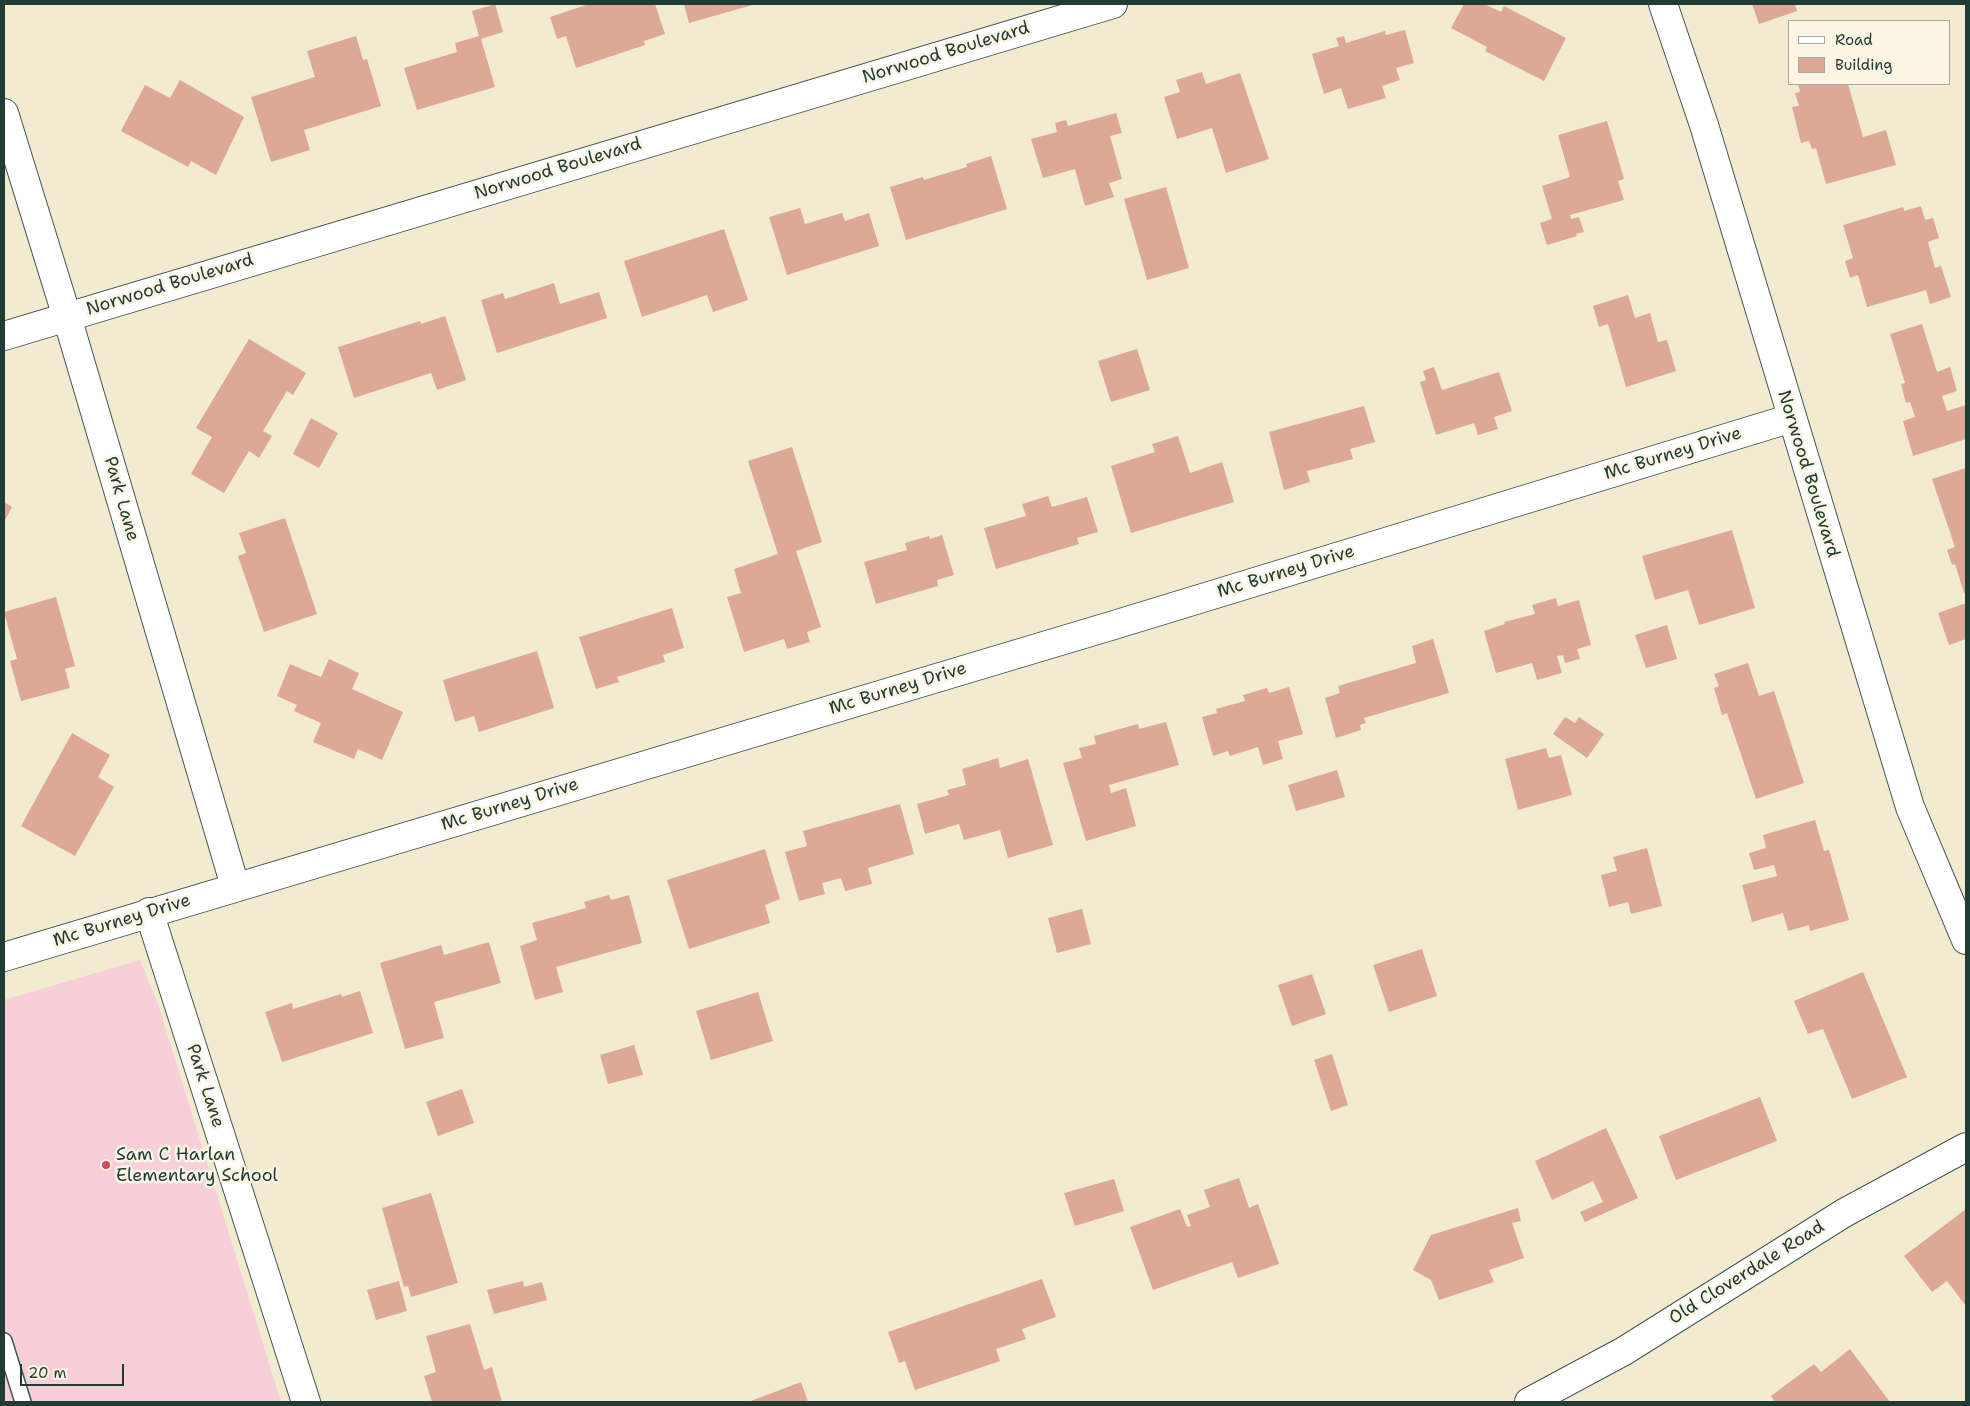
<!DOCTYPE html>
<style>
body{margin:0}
#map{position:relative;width:1970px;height:1406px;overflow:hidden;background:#f2ebd2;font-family:"Shantell Sans",sans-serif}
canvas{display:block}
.frame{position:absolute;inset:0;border:5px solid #1f3d34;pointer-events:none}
.legend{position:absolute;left:1788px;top:20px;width:162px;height:65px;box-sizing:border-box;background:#fcf5e5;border:1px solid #a4ab9e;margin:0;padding:6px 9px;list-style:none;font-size:15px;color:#1f3d34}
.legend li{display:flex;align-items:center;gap:10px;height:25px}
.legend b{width:25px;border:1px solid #a4ab9e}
.scale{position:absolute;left:20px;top:1364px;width:104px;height:22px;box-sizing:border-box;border:2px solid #1f3d34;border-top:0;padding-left:6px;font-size:15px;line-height:18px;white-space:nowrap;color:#1f3d34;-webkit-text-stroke:4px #fcf5e5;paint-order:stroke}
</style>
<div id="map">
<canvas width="1970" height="1406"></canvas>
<div class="frame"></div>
<ul class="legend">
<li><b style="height:6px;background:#fff"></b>Road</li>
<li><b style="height:14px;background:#dda896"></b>Building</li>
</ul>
<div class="scale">20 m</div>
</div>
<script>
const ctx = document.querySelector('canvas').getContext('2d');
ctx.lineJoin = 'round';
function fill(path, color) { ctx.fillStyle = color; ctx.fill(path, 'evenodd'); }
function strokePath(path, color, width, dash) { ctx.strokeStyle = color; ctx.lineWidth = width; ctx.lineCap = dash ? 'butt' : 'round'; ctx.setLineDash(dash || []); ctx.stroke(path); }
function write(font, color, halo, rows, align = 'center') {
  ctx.font = font + ' "Shantell Sans",sans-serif'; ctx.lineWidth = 5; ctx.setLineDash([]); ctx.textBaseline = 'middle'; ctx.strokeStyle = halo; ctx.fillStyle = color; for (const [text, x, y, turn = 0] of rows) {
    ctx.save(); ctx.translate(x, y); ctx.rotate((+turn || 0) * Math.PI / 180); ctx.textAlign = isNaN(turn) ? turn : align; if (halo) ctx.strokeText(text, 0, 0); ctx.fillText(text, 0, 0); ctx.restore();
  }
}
const built = new Path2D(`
 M140 960 158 1004 281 1402H4V1000Z`);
const building = new Path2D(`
 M495 4 503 32 481 39 495 87 417 110 404 68 457 52 455 43 479 36 472 11Z
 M585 4H655L665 34 644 41 645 45 576 68 566 36 557 39 550 17 586 5Z
 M684 4H756L689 23Z
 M1464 4H1484L1501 12 1504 6 1566 38 1544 81 1485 51 1487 47 1451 28Z
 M1752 4H1795L1797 11 1759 24Z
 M1405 30 1414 63 1396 68 1400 80 1382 86 1386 98 1348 109 1341 88 1324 94 1312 54 1339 46 1336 38 1344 36 1346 43 1385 31 1386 35Z
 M356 36 363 60 367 59 381 106 304 130 310 150 271 162 251 97 315 77 307 51Z
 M1202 72 1206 84 1240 73 1269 159 1226 173 1212 128 1177 139 1164 97 1180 92 1176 80Z
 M180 80 244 117 216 175 191 161 188 167 121 131 145 85 170 98Z
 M1798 84H1848L1863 137 1886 130 1896 165 1826 184 1816 148 1812 149 1809 141 1801 143 1792 107 1799 106 1795 93 1800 92Z
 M1116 113 1122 133 1110 136 1122 179 1109 183 1114 197 1085 206 1075 169 1043 178 1031 139 1057 132 1055 123 1066 120 1068 126Z
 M1607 121 1624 179 1618 181 1624 200 1570 215 1571 219 1579 217 1584 232 1576 234 1577 236 1547 245 1540 223 1552 219 1542 186 1570 177 1558 135Z
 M991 156 1007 209 906 240 890 187 923 177 924 180 967 167 966 164Z
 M1166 187 1189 268 1147 280 1124 199Z
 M1921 206 1925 220 1933 218 1939 238 1928 242 1935 268 1941 266 1951 297 1930 304 1926 290 1867 307 1858 275 1850 278 1845 261 1853 258 1843 225 1903 207 1904 211Z
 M800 208 805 224 842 213 845 221 869 213 879 246 787 275 769 217Z
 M724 229 748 300 713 312 707 295 642 317 624 261Z
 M554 283 560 304 599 292 607 318 497 353 481 300 503 293 505 299Z
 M1628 295 1635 318 1650 313 1658 342 1667 340 1676 371 1626 387 1608 324 1599 327 1593 306Z
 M445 316 466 380 437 390 431 373 354 398 338 347 420 321 421 324Z
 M1922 324 1937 372 1950 367 1957 391 1942 396 1947 411 1966 405V439L1913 456 1903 421 1915 417 1910 402 1906 403 1901 384 1905 383 1890 334Z
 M249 339 306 373 293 395 287 391 263 431 272 436 259 458 249 451 224 493 191 474 212 437 196 428Z
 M1137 349 1150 390 1111 402 1098 361Z
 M1434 367 1442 390 1499 372 1512 411 1494 417 1498 429 1478 435 1474 423 1436 435 1420 382 1426 380 1423 371Z
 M1364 406 1375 442 1350 449 1353 459 1307 471 1310 482 1284 490 1269 432Z
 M311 418 338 433 319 468 293 454Z
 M1178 436 1190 473 1222 462 1234 502 1131 533 1111 466 1155 452 1152 444Z
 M792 447 822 542 796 551 821 627 807 632 810 642 787 649 784 639 744 652 727 597 741 593 734 569 778 554 748 461Z
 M1966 468V592L1964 593 1955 564 1952 565 1947 550 1955 547 1932 479Z
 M1048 496 1052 507 1087 497 1098 532 1077 538 1079 544 996 569 984 528 1026 516 1022 504Z
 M4 502 12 507 4 522Z
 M285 518 317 614 264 632 238 556 246 553 239 533Z
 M1732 530 1755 608 1699 625 1688 590 1655 600 1642 556Z
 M942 535 954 575 937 580 938 586 876 604 864 562 907 550 905 543 929 536 930 539Z
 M56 597 75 666 65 669 70 688 21 701 10 661 17 659 4 612Z
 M1556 598 1558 606 1579 600 1591 645 1577 649 1580 659 1565 663 1563 655 1557 656 1562 673 1537 680 1532 663 1496 673 1484 631 1505 624 1504 622 1535 614 1532 605Z
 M1966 603V639L1949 645 1938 613Z
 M672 608 684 648 663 655 665 662 617 677 619 682 596 689 579 637Z
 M1667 625 1677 659 1646 668 1635 635Z
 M1433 639 1449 693 1364 718 1366 723 1360 725 1361 730 1336 738 1325 698 1340 693 1338 686 1416 663 1412 646Z
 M537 651 554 708 479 732 474 716 455 722 443 680Z
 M329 659 359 673 352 689 403 712 382 760 358 749 354 759 313 742 321 723 294 711 297 705 277 696 290 664 321 677Z
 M1748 663 1759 696 1774 691 1804 783 1756 799 1727 713 1722 715 1714 688 1719 686 1714 674Z
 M1289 687 1303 734 1278 741 1283 759 1263 765 1258 747 1230 756 1228 751 1213 756 1202 717 1217 713 1216 709 1245 701 1243 695 1267 688 1269 693Z
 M1565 717 1575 723 1579 717 1604 734 1587 758 1553 734Z
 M1166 722 1179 765 1109 785 1111 793 1126 788 1136 826 1086 841 1063 763 1082 758 1079 748 1096 744 1094 736 1138 724 1139 729Z
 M72 733 110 755 98 777 114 787 75 856 21 826Z
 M1546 748 1549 758 1561 755 1572 795 1518 810 1505 759Z
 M998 758 1000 768 1028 759 1053 845 1008 858 1000 830 964 840 959 824 925 834 917 804 949 795 947 790 966 785 962 769Z
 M1337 770 1345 797 1296 811 1288 785Z
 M900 804 914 854 868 868 872 884 845 891 841 878 822 883 825 894 799 901 785 852 807 846 803 831Z
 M1815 820 1824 851 1829 850 1849 920 1810 931 1809 925 1788 931 1783 913 1752 922 1742 885 1777 876 1774 865 1754 870 1749 853 1766 848 1763 835Z
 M1647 848 1662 906 1631 914 1628 902 1609 907 1601 875 1617 871 1613 857Z
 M765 849 780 899 765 905 770 923 689 949 667 880Z
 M609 895 611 900 629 895 642 943 556 967 563 992 535 1000 520 946 537 940 532 923 586 908 584 902Z
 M1082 909 1091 944 1057 953 1048 918Z
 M489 942 501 983 434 1002 444 1038 405 1049 380 963 441 945 444 955Z
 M1422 949 1437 996 1389 1012 1373 965Z
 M1863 972 1907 1077 1852 1099 1823 1029 1808 1034 1794 1001Z
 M1312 974 1326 1014 1292 1026 1278 985Z
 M360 991 373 1033 282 1062 265 1012 292 1003 293 1009 341 994 342 997Z
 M758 992 773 1041 711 1060 696 1011Z
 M634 1045 643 1075 608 1084 600 1055Z
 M1332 1054 1348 1105 1331 1111 1314 1060Z
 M462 1089 474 1123 438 1136 426 1102Z
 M1760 1097 1777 1141 1676 1180 1659 1136Z
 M1606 1128 1638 1198 1585 1222 1580 1212 1603 1202 1593 1181 1552 1200 1535 1161Z
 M1239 1178 1249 1208 1258 1204 1279 1264 1238 1278 1232 1262 1153 1290 1130 1227 1180 1209 1187 1227 1191 1226 1187 1215 1210 1207 1204 1190Z
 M1114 1179 1124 1211 1075 1226 1064 1193Z
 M431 1193 458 1283 411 1297 408 1286 404 1287 382 1208Z
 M1518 1208 1521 1221 1512 1223 1524 1258 1489 1270 1494 1282 1439 1300 1431 1280 1413 1270 1431 1235Z
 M1966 1209V1306L1947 1281 1932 1292 1904 1256Z
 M1042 1279 1056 1317 1022 1329 1026 1339 996 1349 1000 1361 915 1390 905 1361 899 1363 888 1332Z
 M399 1281 407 1311 376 1320 367 1290Z
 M523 1281 524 1287 542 1282 547 1300 494 1314 487 1290Z
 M470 1324 484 1370 492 1367 502 1402H432L424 1376 436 1372 426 1336Z
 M1850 1349 1890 1402H1775L1771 1396 1814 1364 1821 1372Z
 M801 1382 808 1402H748Z`);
const lane = new Path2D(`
 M4 1341 23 1402`);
const street = new Path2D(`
 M1663 4 1704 125 1910 807 1966 940
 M4 113 67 317 235 886
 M4 336 1113 4
 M149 912 306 1402
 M4 957 1114 625 1792 418
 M1529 1402 1624 1351 1844 1213 1966 1147`);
const markers = [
 [106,1165,5,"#d1495b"]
];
const streetNames = [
 ["Norwood Boulevard",946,53,-17],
 ["Norwood Boulevard",558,169,-17],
 ["Norwood Boulevard",170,285,-17],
 ["Mc Burney Drive",1673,454,-17],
 ["Norwood Boulevard",1808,474,73],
 ["Park Lane",121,499,74],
 ["Mc Burney Drive",1286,572,-17],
 ["Mc Burney Drive",898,689,-17],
 ["Mc Burney Drive",510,805,-17],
 ["Mc Burney Drive",122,921,-17],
 ["Park Lane",205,1086,72],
 ["Old Cloverdale Road",1747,1273,-32]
];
const poiNames = [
 ["Sam C Harlan",116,1155],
 ["Elementary School",116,1176]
];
fill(built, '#f6cfd8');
fill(building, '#dda896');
strokePath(lane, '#3f574c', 18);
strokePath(street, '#3f574c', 30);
strokePath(lane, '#fff', 15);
strokePath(street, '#fff', 28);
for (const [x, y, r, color] of markers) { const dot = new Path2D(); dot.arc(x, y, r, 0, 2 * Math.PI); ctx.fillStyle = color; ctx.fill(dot); strokePath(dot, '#fcf5e5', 2); }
write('18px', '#1f3d34', '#fcf5e5', streetNames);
write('18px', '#1f3d34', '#fcf5e5', poiNames, 'left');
</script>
